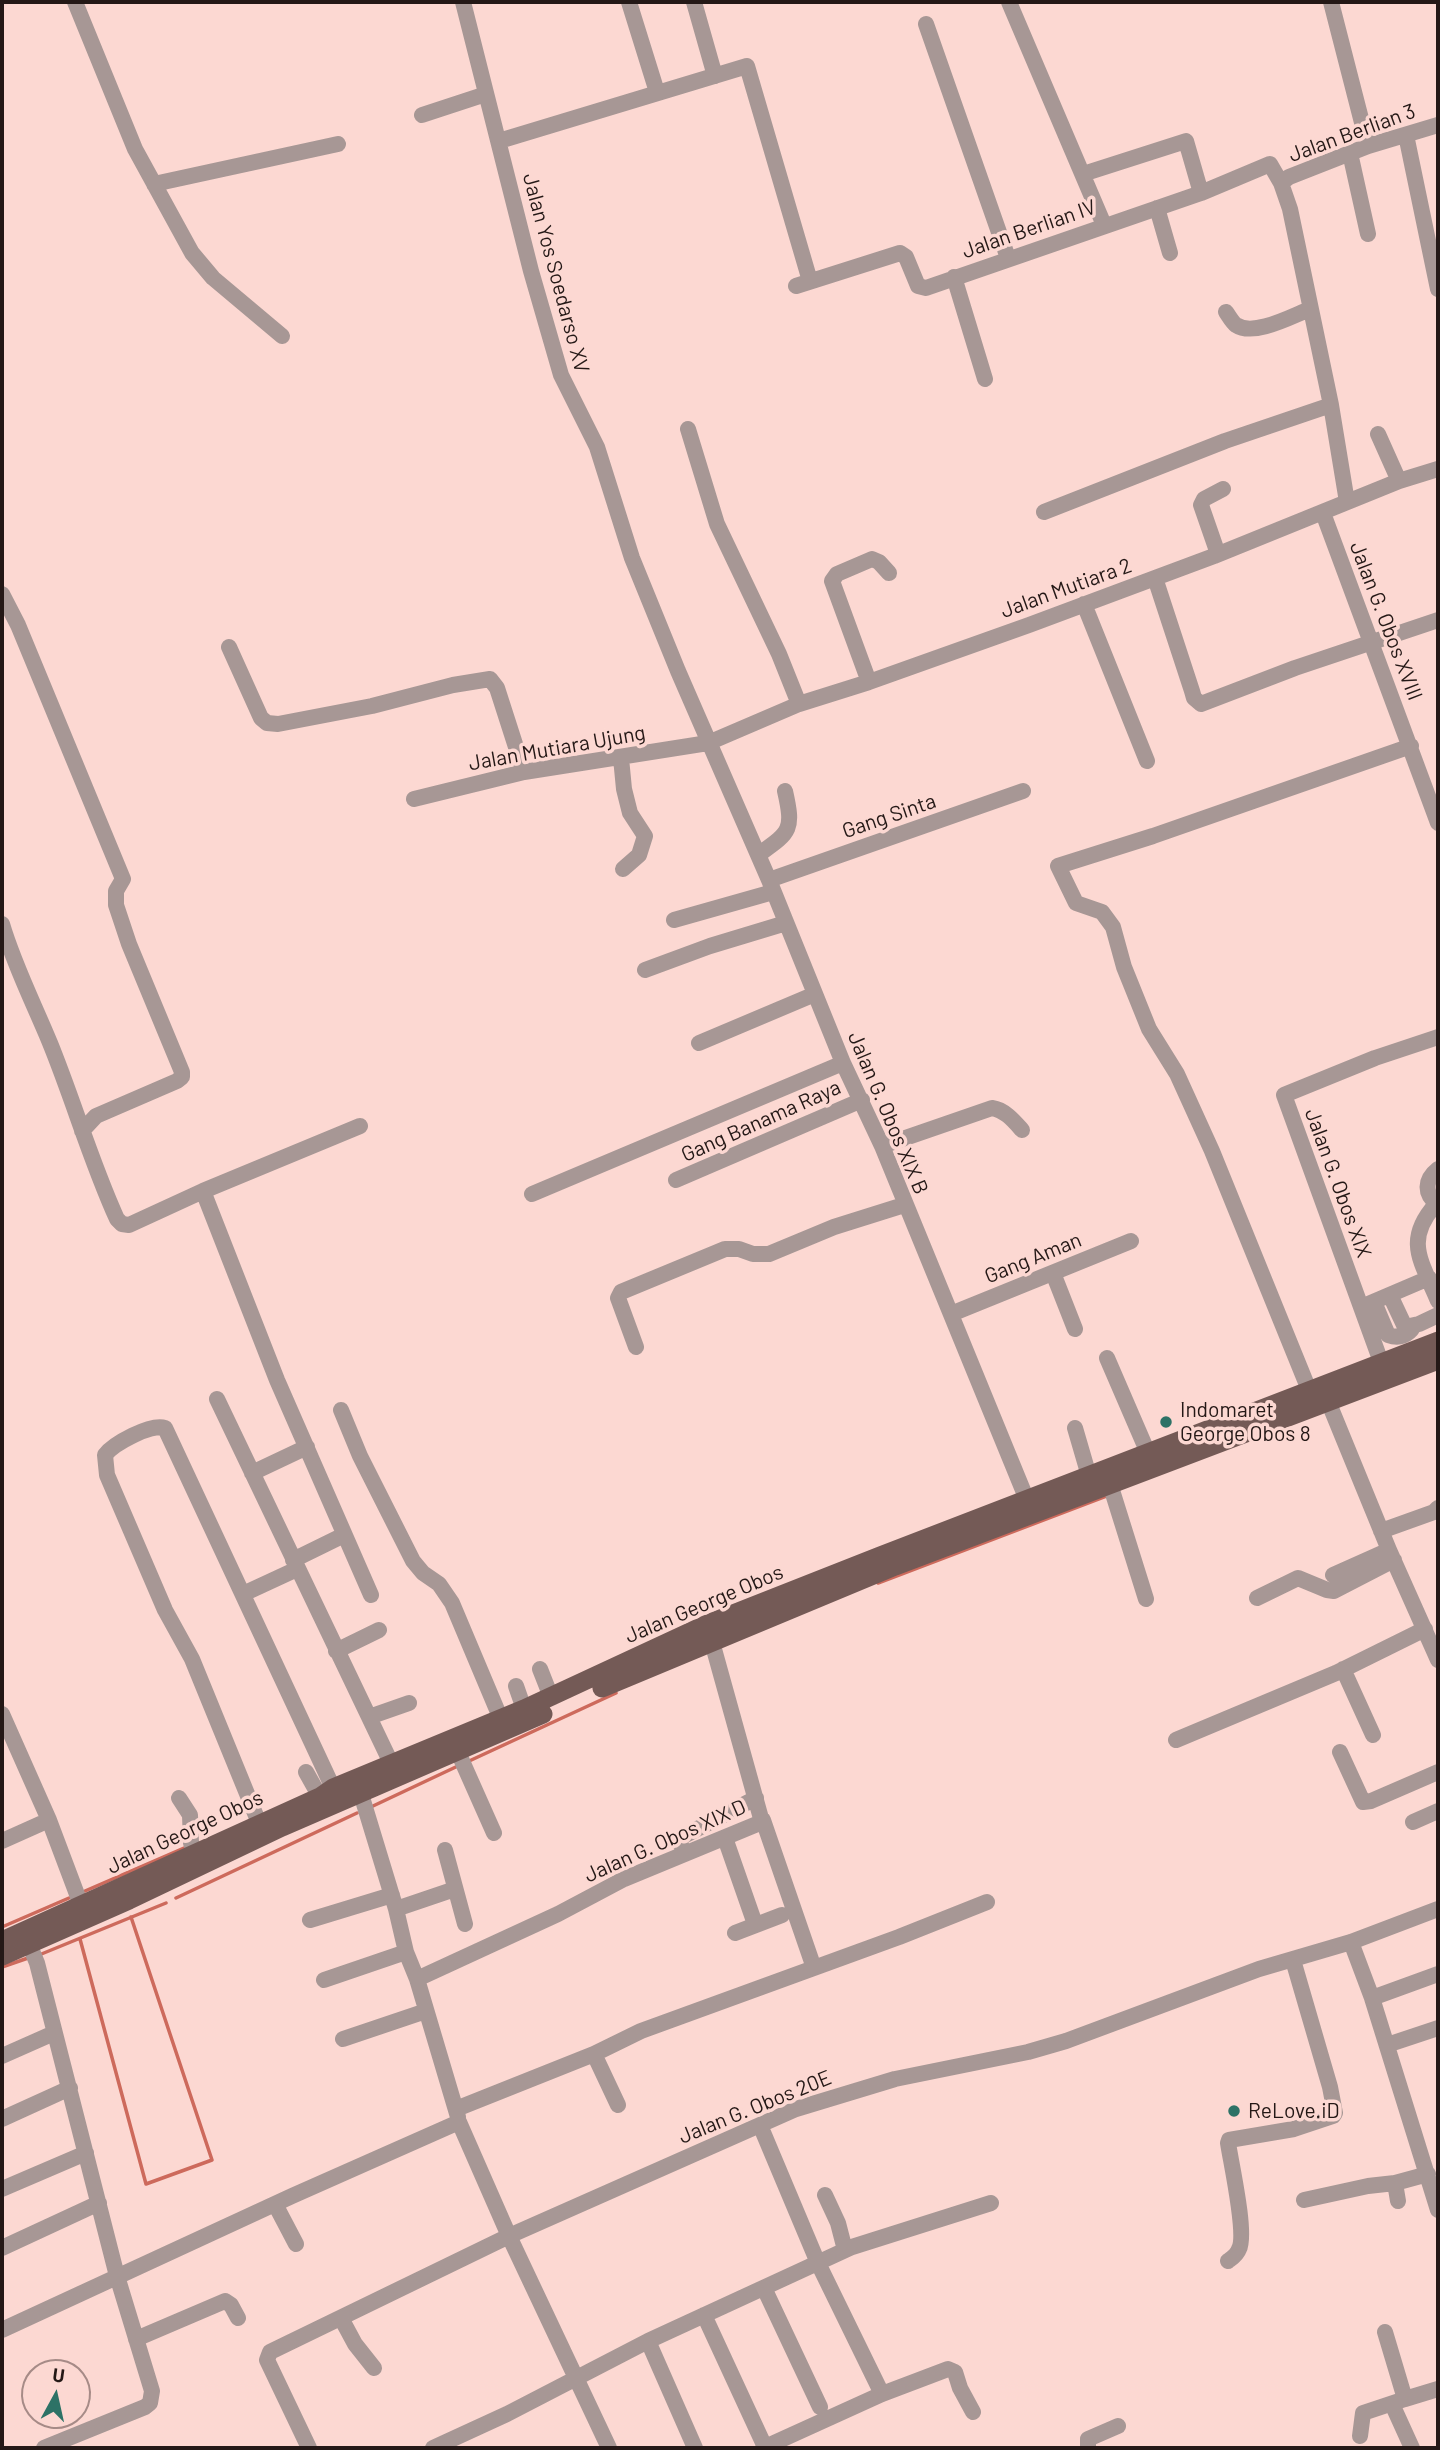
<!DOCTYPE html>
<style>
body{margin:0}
#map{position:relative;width:1440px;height:2450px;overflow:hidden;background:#fcd8d2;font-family:Barlow,sans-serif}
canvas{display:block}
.frame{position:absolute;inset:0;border:4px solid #241816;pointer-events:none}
.north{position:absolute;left:21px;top:2359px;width:70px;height:70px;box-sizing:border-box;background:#fcd8d2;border:2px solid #a68b87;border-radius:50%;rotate:8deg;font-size:19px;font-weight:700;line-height:28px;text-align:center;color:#241816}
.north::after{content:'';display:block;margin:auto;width:24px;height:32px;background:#2d7266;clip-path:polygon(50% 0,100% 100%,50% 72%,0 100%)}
</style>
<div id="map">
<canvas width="1440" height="2450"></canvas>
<div class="frame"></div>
<div class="north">U</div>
</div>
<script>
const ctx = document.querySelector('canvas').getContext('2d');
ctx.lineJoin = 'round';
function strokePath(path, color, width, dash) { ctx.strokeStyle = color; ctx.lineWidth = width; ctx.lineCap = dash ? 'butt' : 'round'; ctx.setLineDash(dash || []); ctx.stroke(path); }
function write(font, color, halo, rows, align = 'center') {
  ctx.font = font + ' Barlow,sans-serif'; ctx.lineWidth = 7; ctx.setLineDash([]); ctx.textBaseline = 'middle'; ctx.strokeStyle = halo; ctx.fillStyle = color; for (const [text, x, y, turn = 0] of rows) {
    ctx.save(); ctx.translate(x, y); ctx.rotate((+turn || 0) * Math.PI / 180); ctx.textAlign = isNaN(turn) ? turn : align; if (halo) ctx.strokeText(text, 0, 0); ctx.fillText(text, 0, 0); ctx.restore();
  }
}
const stream = new Path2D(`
 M878 1583 1109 1495
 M467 1762 616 1693
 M373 1806 460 1765
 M85 1891 184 1848
 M176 1898 357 1813
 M2 1927 69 1898
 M80 1939 146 2184 212 2160 131 1917
 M39 1955 166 1903
 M2 1967 31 1957`);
const minor = new Path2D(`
 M75 2 135 149 192 253 213 278 282 336
 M463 2 531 271 561 375 597 447 632 558 678 671 769 880 843 1063 882 1146 1027 1500
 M629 2 657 92
 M694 2 715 76
 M1009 2 1104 225
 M1331 2 1368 146
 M926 24 1008 258
 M422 115 486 94
 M1406 135 1438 289
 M499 141 747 66 810 281
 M1350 153 1368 234
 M1083 174 1186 141 1201 193
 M1281 183 1289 177 1368 146 1438 125
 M154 184 338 144
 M1157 208 1170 253
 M954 277 985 379
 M796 286 900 253 906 257 918 286 926 288 1201 193 1270 164 1281 183 1290 209 1331 405 1347 502
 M1226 312C1229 316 1232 322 1236 325 1254 337 1292 316 1310 309
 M688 429 717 524 779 654 799 704
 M1378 434 1399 481
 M1044 512 1225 441 1331 405
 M1323 513 1438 823
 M1218 554 1201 505 1204 499 1223 489
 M1155 578 1192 691 1194 698 1201 704 1295 668 1438 620
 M2 594 18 625 123 879 116 891V905L129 944 182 1072V1077L177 1081 96 1116 82 1131
 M1084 604 1147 761
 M229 647 261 718 267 723 278 724 372 706 453 685 490 679 497 688 524 772
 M869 682 832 581 837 574 872 559 879 562 889 573
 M621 758 624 789 630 813 645 836 639 855 623 869
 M414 799 524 772 708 743 799 704 869 682 1029 625 1214 556 1399 481 1438 469
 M758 855C790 832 794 831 785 791
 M769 880 1023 791
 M674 920 773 892
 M2 924C14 965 34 1004 50 1043 74 1102 91 1162 117 1219L122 1224 129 1225 203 1191 277 1380 371 1595
 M645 970 710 946 786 923
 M699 1043 815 994
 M882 1146 992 1108C1005 1110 1014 1121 1022 1130
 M1438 1169C1424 1180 1424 1194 1438 1205
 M676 1180 862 1100
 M203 1191 360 1126
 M532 1194 843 1063
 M1436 1204C1403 1241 1422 1262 1438 1301
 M1053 1273 1075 1329
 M1390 1295 1405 1327 1419 1324 1438 1315
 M1371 1303 1377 1309 1388 1335C1399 1339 1408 1336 1414 1326
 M1361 1307 1429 1278
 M951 1314 1131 1241
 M636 1347 618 1298 621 1292 725 1249H739L753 1254H769L834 1227 904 1205
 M1107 1358 1148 1453
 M1381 1362 1284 1095 1375 1058 1438 1037
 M1309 1390 1212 1151 1177 1074 1149 1029 1124 967 1113 927 1102 912 1076 903 1058 866 1153 836 1411 746
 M217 1399 391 1763
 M1328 1401 1389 1550 1438 1660
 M341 1410 360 1456 413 1561 423 1573 439 1584 452 1603 500 1717
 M1075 1428 1089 1476
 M252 1473 307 1447
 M1110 1484 1146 1599
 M1381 1531 1434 1512 1438 1508
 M293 1560 344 1535
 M1333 1575 1389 1550
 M243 1594 297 1569
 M1257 1598 1298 1578 1327 1590 1334 1591 1394 1560
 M336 1651 379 1630
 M540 1669 551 1697
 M1343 1669 1373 1735
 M516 1686 524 1709
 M2 1714 49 1820 81 1905
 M369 1717 409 1703
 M1176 1740 1336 1673 1425 1629
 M458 1752 494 1833
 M1340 1752 1363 1802 1371 1801 1438 1772
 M306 1772 320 1797
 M361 1794 396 1909 406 1952 417 1979 458 2117
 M179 1798 190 1815 191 1843 196 1852
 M763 1820 814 1968
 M1413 1822 1438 1811
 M259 1823 192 1659 165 1610 107 1475 105 1455C113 1444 151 1423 165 1428L333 1788
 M725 1838 755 1924
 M2 1841 49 1820
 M445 1850 465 1924
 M685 1854 679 1841 680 1838 756 1798
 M396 1909 455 1889
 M310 1920 392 1895
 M735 1933 782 1915
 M25 1934 37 1963 117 2276 152 2391 150 2403 145 2407 44 2448
 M1351 1942 1372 1998 1438 2210
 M417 1979 558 1914 624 1879 762 1822 712 1642
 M324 1980 406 1952
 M1372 1998 1438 1974
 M343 2039 426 2011
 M1387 2045 1438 2028
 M594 2054 618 2105
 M2 2056 54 2033
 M456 2109 594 2054 641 2031 899 1937 987 1902
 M2 2119 70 2088
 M760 2125 818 2263 882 2394
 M1395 2183 1398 2201
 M2 2189 86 2153
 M825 2195 838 2223 845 2250
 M1304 2200 1368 2186 1395 2183 1428 2174
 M275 2204 296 2244
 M2 2248 99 2203
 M1228 2261C1232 2258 1237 2255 1239 2249 1247 2234 1231 2163 1228 2143L1229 2140 1294 2129 1333 2116 1335 2113 1330 2087 1293 1960
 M764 2288 820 2407
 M704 2315 765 2447
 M341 2318 355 2344 374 2368
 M2 2330 292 2196 459 2122 509 2236 609 2448
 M1385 2332 1405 2399 1438 2389
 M136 2339 225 2301 231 2305 238 2318
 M648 2341 695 2448
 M1392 2404 1412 2448
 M1360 2436 1363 2413 1405 2399
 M309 2448 267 2360 270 2352 509 2236 796 2109 895 2079 1028 2052 1066 2041 1259 1969 1351 1942 1438 1909
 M433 2448 507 2414 648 2341 852 2247 991 2203
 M763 2448 882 2394 948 2369 955 2372 960 2388 973 2412
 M1088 2448V2439L1118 2426`);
const major = new Path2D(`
 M602 1688 895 1566 1438 1360
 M2 1941 320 1797 333 1788 524 1709 705 1625 880 1556 1438 1341
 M2 1956 129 1900 282 1827 543 1714`);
const markers = [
 [1166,1422,7,"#2d7266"],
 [1234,2111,7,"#2d7266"]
];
const streetNames = [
 ["Jalan Berlian 3",1352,133,-20],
 ["Jalan Berlian IV",1029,229,-19],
 ["Jalan Yos Soedarso XV",556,273,75],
 ["Jalan Mutiara 2",1066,588,-20],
 ["Jalan G. Obos XVIII",1386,621,69],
 ["Jalan Mutiara Ujung",557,748,-10],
 ["Gang Sinta",889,816,-19],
 ["Jalan G. Obos XIX B",888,1113,67],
 ["Gang Banama Raya",761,1121,-24],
 ["Jalan G. Obos XIX",1338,1183,70],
 ["Gang Aman",1033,1258,-22],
 ["Jalan George Obos",704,1604,-23],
 ["Jalan George Obos",185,1832,-25],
 ["Jalan G. Obos XIX D",665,1841,-24],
 ["Jalan G. Obos 20E",755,2107,-22]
];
const poiNames = [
 ["Indomaret",1180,1410],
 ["George Obos 8",1180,1434],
 ["ReLove.iD",1248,2111]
];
strokePath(stream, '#cd6a5c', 3.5);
strokePath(minor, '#a79795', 16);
strokePath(major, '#745a56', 19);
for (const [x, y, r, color] of markers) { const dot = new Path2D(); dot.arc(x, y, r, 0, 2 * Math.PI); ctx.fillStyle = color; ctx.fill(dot); strokePath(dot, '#fcd8d2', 2.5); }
write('21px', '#241816', '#fcd8d2', streetNames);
write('21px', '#241816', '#fcd8d2', poiNames, 'left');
</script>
